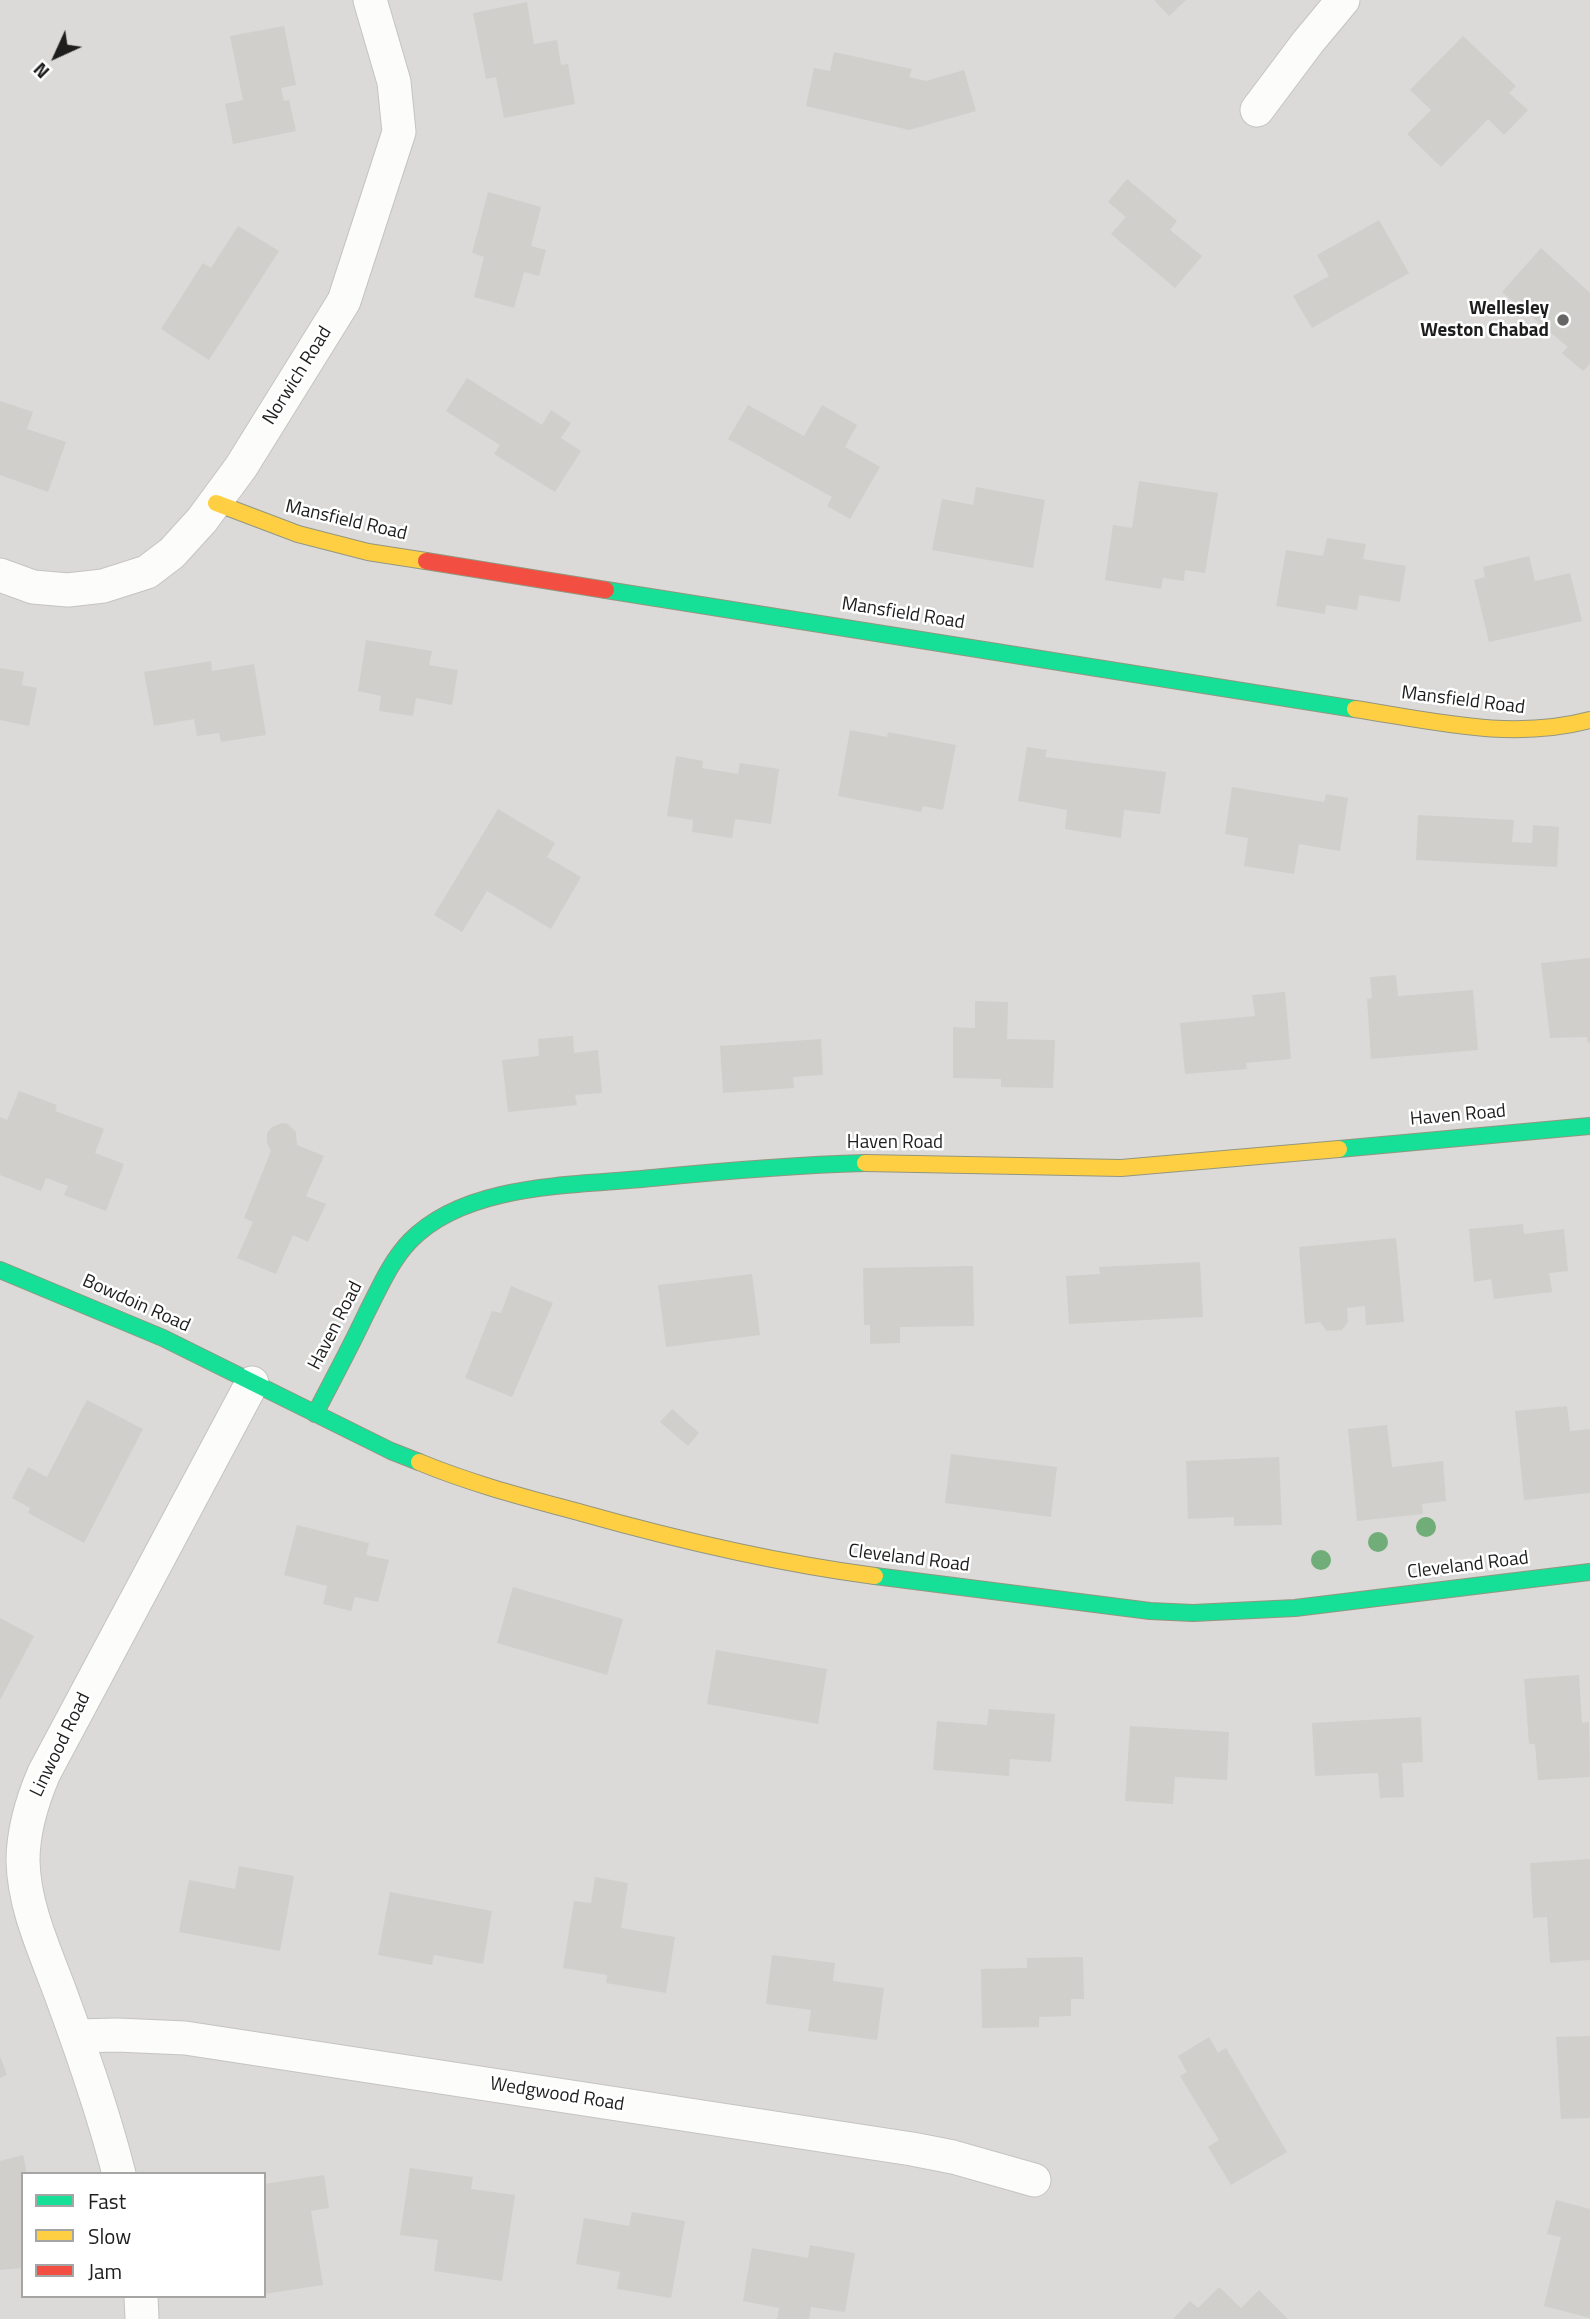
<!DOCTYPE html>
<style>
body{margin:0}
#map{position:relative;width:1590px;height:2319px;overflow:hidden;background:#ecebe7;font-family:"Titillium Web",sans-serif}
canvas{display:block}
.legend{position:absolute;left:21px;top:2172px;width:245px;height:126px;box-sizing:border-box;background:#fff;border:2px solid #a5a5a5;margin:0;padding:9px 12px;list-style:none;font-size:21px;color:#1e1e1e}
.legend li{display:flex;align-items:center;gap:14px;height:35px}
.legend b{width:35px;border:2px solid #a5a5a5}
.north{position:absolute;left:21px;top:21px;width:70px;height:70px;-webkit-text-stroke:5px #fff;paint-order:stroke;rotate:225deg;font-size:19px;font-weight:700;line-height:28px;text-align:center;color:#1e1e1e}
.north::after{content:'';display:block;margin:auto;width:24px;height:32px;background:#1e1e1e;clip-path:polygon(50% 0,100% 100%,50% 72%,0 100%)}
</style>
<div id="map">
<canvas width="1590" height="2319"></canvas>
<ul class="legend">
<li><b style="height:9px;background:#16e098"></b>Fast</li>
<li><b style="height:9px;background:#ffcf43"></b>Slow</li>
<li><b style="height:9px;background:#f24e42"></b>Jam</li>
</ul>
<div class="north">N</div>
</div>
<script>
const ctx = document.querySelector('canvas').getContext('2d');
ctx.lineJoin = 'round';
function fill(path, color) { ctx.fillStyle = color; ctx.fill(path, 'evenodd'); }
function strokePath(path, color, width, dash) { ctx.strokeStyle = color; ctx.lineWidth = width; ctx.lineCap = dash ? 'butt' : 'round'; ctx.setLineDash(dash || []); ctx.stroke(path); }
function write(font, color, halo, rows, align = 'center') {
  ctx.font = font + ' "Titillium Web",sans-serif'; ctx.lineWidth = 5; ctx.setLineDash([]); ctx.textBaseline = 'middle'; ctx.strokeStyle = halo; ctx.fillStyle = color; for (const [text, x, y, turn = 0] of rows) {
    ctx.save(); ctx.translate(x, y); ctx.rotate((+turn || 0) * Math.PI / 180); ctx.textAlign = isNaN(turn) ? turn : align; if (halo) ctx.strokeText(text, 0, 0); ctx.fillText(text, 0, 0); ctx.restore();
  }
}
const residential = new Path2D(`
 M0 0H1590V2319H0ZM23 2174H264V2296H23Z`);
const building = new Path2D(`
 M1154 0H1186L1169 16Z
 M527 2 534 44 557 40 561 65 568 64 575 104 504 118 496 77 486 79 473 13Z
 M284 26 296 85 281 88 284 101 289 100 296 131 233 144 225 104 243 100 230 36Z
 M1463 36 1516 86 1509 93 1528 110 1504 135 1488 119 1441 167 1407 134 1431 110 1410 90Z
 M834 52 912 69 909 77 926 81 964 70 976 111 909 130 806 106 814 68 830 71Z
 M1127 179 1177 221 1170 230 1202 256 1175 288 1111 234 1126 217 1108 202Z
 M488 192 541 207 531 246 546 250 539 276 524 272 514 308 474 297 484 257 472 253Z
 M1379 220 1409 273 1312 328 1293 296 1329 276 1317 255Z
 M238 226 279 251 209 360 161 329 203 263 211 268Z
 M1541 248 1590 293V364L1583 371 1562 353 1568 347 1502 292Z
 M467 378 542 425 551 410 571 423 561 438 581 451 555 492 494 454 500 445 446 411Z
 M0 401 33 412 27 429 66 442 48 492 0 475Z
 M748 405 804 436 822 405 857 425 845 447 880 467 850 519 827 506 832 497 728 439Z
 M1139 481 1218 493 1205 573 1185 570 1184 581 1163 578 1161 589 1105 580 1113 525 1132 528Z
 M976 487 1045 500 1033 568 932 550 942 499 973 505Z
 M1327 538 1366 544 1363 559 1406 566 1400 602 1359 595 1357 610 1326 605 1325 614 1276 606 1286 550 1323 556Z
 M1529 556 1535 581 1570 573 1582 621 1489 642 1474 580 1485 577 1483 567Z
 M366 640 432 651 429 665 458 670 452 705 416 698 413 716 379 711 381 696 358 691Z
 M211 661 212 671 254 664 266 735 221 742 219 733 197 736 194 719 154 726 144 672Z
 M0 668 24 672 22 685 37 688 29 726 0 720Z
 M850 730 887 737 888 732 956 745 943 810 923 806 921 812 838 796Z
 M1027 747 1047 750 1045 757 1166 772 1160 814 1124 810 1121 838 1065 829 1067 810 1018 801Z
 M676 756 703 761 702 768 738 774 740 763 779 769 771 824 735 819 732 838 692 832 693 820 667 816Z
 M1232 787 1324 802 1326 794 1348 798 1340 851 1299 844 1294 874 1244 866 1248 838 1225 834Z
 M498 809 555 843 547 857 581 877 551 929 487 891 462 932 434 915Z
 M1418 815 1514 820 1512 842 1532 843 1533 825 1559 827 1557 867 1416 860Z
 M1590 958V1043H1588L1587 1037 1550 1038 1541 963Z
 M1396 975 1398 996 1473 990 1478 1050 1371 1059 1367 999 1372 998 1370 977Z
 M1285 992 1291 1059 1246 1063 1247 1069 1185 1074 1180 1023 1255 1016 1252 995Z
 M975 1001 1008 1002 1007 1039 1055 1040 1053 1088 1001 1087V1079L953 1078V1027L975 1028Z
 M573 1036 574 1053 598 1050 602 1093 575 1095 577 1105 508 1112 502 1060 539 1056 538 1039Z
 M821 1039 823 1075 793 1077 794 1088 723 1093 720 1046Z
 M19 1091 57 1105 55 1111 104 1129 95 1153 124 1164 106 1211 64 1195 68 1186 46 1178 41 1191 0 1175V1117L7 1120Z
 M282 1123 288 1124 296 1132 297 1145 324 1156 306 1196 326 1204 308 1242 293 1235 276 1274 237 1258 253 1222 244 1218 271 1151 267 1143V1133L272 1127Z
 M1523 1224 1524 1234 1564 1229 1568 1271 1549 1273 1552 1292 1494 1299 1491 1279 1474 1282 1469 1229Z
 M1396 1238 1404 1322 1366 1325 1365 1306 1347 1308 1348 1322 1342 1330 1327 1331 1320 1322 1305 1324 1299 1247Z
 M1200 1262 1203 1317 1069 1324 1066 1276 1100 1274 1099 1267Z
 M973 1266 974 1326 900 1327V1343L870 1344V1325H864L863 1268Z
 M752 1274 760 1335 666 1347 658 1285Z
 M511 1286 553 1303 512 1397 465 1378 492 1311 501 1313Z
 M87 1400 143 1429 84 1543 28 1513 30 1508 12 1498 28 1467 47 1477Z
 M1567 1406 1570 1431 1590 1429V1493L1524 1500 1515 1411Z
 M672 1409 699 1433 688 1446 660 1422Z
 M1387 1425 1392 1467 1443 1461 1446 1501 1422 1504 1423 1514 1357 1521 1348 1429Z
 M951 1454 1057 1467 1051 1517 945 1503Z
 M1279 1457 1282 1525 1234 1526V1517L1188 1519 1186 1461Z
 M297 1525 369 1543 366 1555 389 1560 378 1602 355 1597 351 1611 323 1604 327 1586 284 1575Z
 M513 1587 623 1619 607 1675 497 1643Z
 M0 1618 34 1636 0 1700Z
 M716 1650 827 1669 818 1724 707 1704Z
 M1579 1675 1582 1723 1589 1722 1590 1777 1538 1780 1535 1744H1529L1524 1679Z
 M989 1709 1055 1714 1051 1762 1010 1759 1009 1776 933 1770 937 1721 987 1725Z
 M1421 1717 1423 1762 1402 1763 1404 1797 1380 1798 1378 1773 1315 1776 1312 1723Z
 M1130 1726 1229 1732 1227 1780 1175 1777 1173 1804 1125 1801Z
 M1590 1859V1960L1550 1963 1547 1917 1533 1918 1530 1863Z
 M239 1866 294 1876 280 1951 179 1932 189 1880 235 1889Z
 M595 1877 628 1883 621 1928 675 1937 666 1993 606 1983 607 1975 563 1968 574 1901 591 1903Z
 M390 1892 492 1911 483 1964 434 1955 432 1965 378 1955Z
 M772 1955 835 1963 833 1981 884 1988 877 2040 808 2031 811 2010 766 2004Z
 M1083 1957 1084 1999H1071V2016L1039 2017V2027L982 2028 981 1969 1027 1968V1958Z
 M1590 2036V2118L1561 2119 1556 2037Z
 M1209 2037 1218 2053 1226 2048 1287 2152 1231 2185 1208 2147 1219 2140 1180 2076 1187 2072 1178 2056Z
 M0 2056 7 2075 0 2078Z
 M23 2155 27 2174H23V2268L0 2270V2161Z
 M410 2168 473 2177 471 2189 515 2195 502 2281 434 2271 438 2240 400 2235Z
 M324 2175 329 2208 311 2211 323 2285 264 2294V2184Z
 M1556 2200 1590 2209V2318L1544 2306 1561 2237 1547 2234Z
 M632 2212 685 2221 671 2298 617 2289 620 2272 576 2264 584 2218 629 2226Z
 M810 2245 855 2253 845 2312 811 2307 809 2319H777L779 2308 743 2301 752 2248 808 2258Z
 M1219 2287 1241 2308 1259 2290 1288 2319H1173L1190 2301 1198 2308Z`);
const street = new Path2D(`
 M1257 110 1308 42 1343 0
 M0 575 33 587 68 590 103 586 147 572 172 553 202 520 241 467 344 301 399 132 394 82 370 0
 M76 2036 117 2035 185 2038 912 2149 953 2157 1034 2180
 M119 2174C104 2115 84 2057 63 2000 47 1955 24 1909 23 1861 23 1830 32 1801 44 1773L252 1383
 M141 2296 142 2319`);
const fast = new Path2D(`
 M606 590 1355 709
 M1339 1149 1590 1126
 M0 1270 163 1338 391 1451 419 1462
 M315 1414C332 1381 350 1348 366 1314 379 1289 390 1262 410 1241 467 1182 576 1186 652 1178 723 1171 794 1165 865 1163
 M875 1576 1150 1611 1193 1613 1295 1608 1590 1572`);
const slow = new Path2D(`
 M216 503 298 534 368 552 426 561
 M1355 709C1433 721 1512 741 1590 720
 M865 1163 1121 1168 1339 1149
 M419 1462C472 1484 527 1498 582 1513 678 1540 776 1563 875 1576`);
const jam = new Path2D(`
 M426 561 606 590`);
const trees = [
 [1426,1527],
 [1378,1542],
 [1321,1560]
];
const markers = [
 [1563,320,7,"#666664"]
];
const poiNames = [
 ["Wellesley",1549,309],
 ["Weston Chabad",1549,331]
];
const streetNames = [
 ["Norwich Road",298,376,-58],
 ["Mansfield Road",346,521,13],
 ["Mansfield Road",903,614,9],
 ["Mansfield Road",1463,701,7],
 ["Haven Road",1458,1116,-5],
 ["Haven Road",895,1143],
 ["Bowdoin Road",136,1304,24],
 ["Haven Road",336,1326,-63],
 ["Cleveland Road",909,1559,7],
 ["Cleveland Road",1468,1566,-7],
 ["Linwood Road",61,1745,-64],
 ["Wedgwood Road",557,2095,9]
];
fill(residential, '#dbdad8');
fill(building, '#d0cfcc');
strokePath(street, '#c5c4c3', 35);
strokePath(fast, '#93967f', 18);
strokePath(slow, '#93967f', 18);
strokePath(jam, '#93967f', 18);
strokePath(street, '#fcfcfb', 33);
strokePath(fast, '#16e098', 16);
strokePath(slow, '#ffcf43', 16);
strokePath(jam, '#f24e42', 16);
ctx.fillStyle = '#71ad78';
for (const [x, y] of trees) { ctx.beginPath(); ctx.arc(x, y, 10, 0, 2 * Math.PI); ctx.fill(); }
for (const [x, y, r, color] of markers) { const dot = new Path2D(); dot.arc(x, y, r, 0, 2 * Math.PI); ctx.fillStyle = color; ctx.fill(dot); strokePath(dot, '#fff', 2.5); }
write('bold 19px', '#1e1e1e', '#fff', poiNames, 'right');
write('19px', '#1e1e1e', '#fff', streetNames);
</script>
